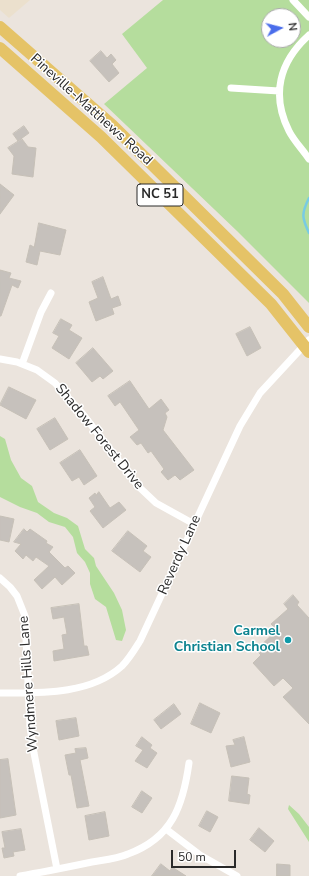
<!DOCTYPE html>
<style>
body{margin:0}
#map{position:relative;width:309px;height:876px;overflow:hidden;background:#ebe4dd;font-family:"Nunito Sans",sans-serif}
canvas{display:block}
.north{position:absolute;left:261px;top:8px;width:40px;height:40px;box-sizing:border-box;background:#fff;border:1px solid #aaa;border-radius:50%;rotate:83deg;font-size:11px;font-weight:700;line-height:16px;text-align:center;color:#2a2a2a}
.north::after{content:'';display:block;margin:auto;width:14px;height:18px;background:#4a6deb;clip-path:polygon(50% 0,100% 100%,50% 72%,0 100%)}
.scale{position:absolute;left:171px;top:850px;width:65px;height:18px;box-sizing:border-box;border:2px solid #2a2a2a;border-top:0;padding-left:5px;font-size:12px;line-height:14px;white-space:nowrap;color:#2a2a2a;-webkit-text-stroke:3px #fff;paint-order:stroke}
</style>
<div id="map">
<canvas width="309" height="876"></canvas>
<div class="north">N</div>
<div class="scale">50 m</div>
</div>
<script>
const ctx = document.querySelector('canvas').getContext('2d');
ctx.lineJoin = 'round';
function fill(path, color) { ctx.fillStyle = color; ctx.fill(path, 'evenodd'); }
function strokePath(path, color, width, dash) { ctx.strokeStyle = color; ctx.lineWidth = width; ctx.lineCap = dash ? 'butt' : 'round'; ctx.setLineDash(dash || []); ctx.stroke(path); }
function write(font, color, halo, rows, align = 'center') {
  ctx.font = font + ' "Nunito Sans",sans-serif'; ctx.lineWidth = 3; ctx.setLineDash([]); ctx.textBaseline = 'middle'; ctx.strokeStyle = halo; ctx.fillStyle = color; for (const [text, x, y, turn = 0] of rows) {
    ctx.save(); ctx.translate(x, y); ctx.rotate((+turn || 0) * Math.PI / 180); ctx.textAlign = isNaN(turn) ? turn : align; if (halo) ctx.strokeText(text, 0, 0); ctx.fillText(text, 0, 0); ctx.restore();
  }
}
const education = new Path2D(`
 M0 0H30L9 18 0 10Z`);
const green = new Path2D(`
 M163 0H309V303L237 231 104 104 147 68 122 34ZM269 16H293V40H269Z
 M0 436 5 439 11 460 21 478 32 486 38 502 54 513 67 518 78 526 85 549 94 558 96 566 114 593 122 610 126 630 122 641 116 640 106 607 95 599 90 584V573L85 562 77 553 73 537 65 527 49 522 37 513 20 507 0 497Z
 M289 805 299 814 309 827V842L288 809Z`);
const stream = new Path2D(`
 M309 198C301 214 302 218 309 233`);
const building = new Path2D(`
 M101 51 107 58 111 54 116 60 112 64 119 73 109 82 90 61Z
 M24 126 29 133 18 141 13 134Z
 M22 139 28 147 36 148 33 177 12 174 14 156 8 148Z
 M0 184 14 195 0 214Z
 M39 223 66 230 60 255 40 251 37 265 26 262 30 245 34 247Z
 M0 270 11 273 9 278 21 281 18 288 12 285 1 316H0Z
 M103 277 111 299 118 296 121 305 112 308 114 314 96 321 89 302 98 298 92 282Z
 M61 319 72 325 69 330 82 338 69 359 52 348 59 336 53 333Z
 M250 327 261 348 247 356 236 334Z
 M93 348 113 371 103 379 100 376 92 382 76 363Z
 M130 381 149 409 161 399 169 410 165 413 167 417 163 430 194 470 180 480 175 475 168 480 161 472 164 469 151 451 148 453 141 443 137 445 130 437 139 430 120 402 115 406 108 396Z
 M9 387 36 400 26 419 0 405Z
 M55 418 68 439 50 450 37 429Z
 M80 450 97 476 84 485 79 477 72 481 60 463Z
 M99 492 110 508 119 502 126 510 103 528 90 511 95 507 89 498 95 493 96 495Z
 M0 516 14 519 9 542 0 540Z
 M24 529 27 532 30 529 47 541 46 543 53 547 49 552 65 568 68 566 75 573 62 585 55 577 42 589 34 580 49 566 36 557 33 561 26 555 23 559 15 551 21 544 14 542Z
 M128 531 147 546 143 551 151 557 140 572 112 551Z
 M293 595 299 602 297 605 309 618V724L283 697 293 688 283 678 274 686 253 663 261 655 256 650 277 630 271 624 288 609 284 604Z
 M79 604 84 646H87L89 655 54 661 53 651 64 649 62 635 67 634 64 617 53 619 51 608Z
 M200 703 220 713 211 733 191 724Z
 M174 704 181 714 161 729 154 720Z
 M76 718 79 736 59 740 56 721Z
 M142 737 152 745 150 748 157 753 147 768 135 761 143 750 136 746Z
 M244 737 250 762 231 767 226 746 235 745 233 740Z
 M86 748 88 758 80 760 89 806 77 808 71 775H69L65 755 76 753 75 749Z
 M8 759 16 815 0 818V760Z
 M232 776 249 778 247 794 250 795 249 804 229 801Z
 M142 791 152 798 142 813 132 807Z
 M207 811 218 817 210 832 199 826Z
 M105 812 109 836 89 840 85 816Z
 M259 828 274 841 265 852 250 840Z
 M21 829 25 850 13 852 14 856 4 858 2 848H5L2 832Z
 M161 864 170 871 172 867 186 876H152Z
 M277 864 290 865V876H277Z`);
const minor = new Path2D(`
 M293 0 309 17
 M309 35C279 62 271 95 289 131 294 141 303 150 309 159
 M231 88 279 91
 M0 359 17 362 37 370 55 383 82 413 138 486 156 503 194 524
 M22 364 41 312 51 293
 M0 578 10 587 17 596 25 616 30 727 34 753 57 869
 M0 693C40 693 90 695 122 666 129 659 135 649 140 641L240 426 260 393 309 340
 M166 829 200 855 237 876
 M20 876C44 872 68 867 92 862 104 860 117 859 128 854 172 838 183 806 189 763`);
const primary = new Path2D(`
 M0 27 112 125 283 294 309 327
 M0 48 101 137 271 304 309 352`);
const markers = [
 [288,640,4,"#0f9aa8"]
];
const shields = [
 [160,195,46]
];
const shieldNames = [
 ["NC 51",160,195]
];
const streetNames = [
 ["Pineville-Matthews Road",91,110,42],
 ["Shadow Forest Drive",99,437,51],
 ["Reverdy Lane",180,555,-66],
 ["Wyndmere Hills Lane",29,684,-94]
];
const cultureNames = [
 ["Carmel",280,632],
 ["Christian School",280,648]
];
fill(education, '#ebe0cd');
fill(green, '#b5dd9d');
strokePath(stream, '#78cbe4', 2.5);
fill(building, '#c6c1bc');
strokePath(building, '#c6c0b7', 1);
strokePath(minor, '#fff', 7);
strokePath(primary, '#e5c367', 12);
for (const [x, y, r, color] of markers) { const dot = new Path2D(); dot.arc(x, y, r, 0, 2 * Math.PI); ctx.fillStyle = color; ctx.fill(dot); strokePath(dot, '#fff', 1.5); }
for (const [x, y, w] of shields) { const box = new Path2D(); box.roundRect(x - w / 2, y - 11, w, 22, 3); ctx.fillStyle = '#fff'; ctx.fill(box); strokePath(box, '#2a2a2a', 1); }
write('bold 13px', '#2a2a2a', null, shieldNames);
write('14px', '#2a2a2a', '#fff', streetNames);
write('bold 14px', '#0d838f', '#fff', cultureNames, 'right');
</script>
